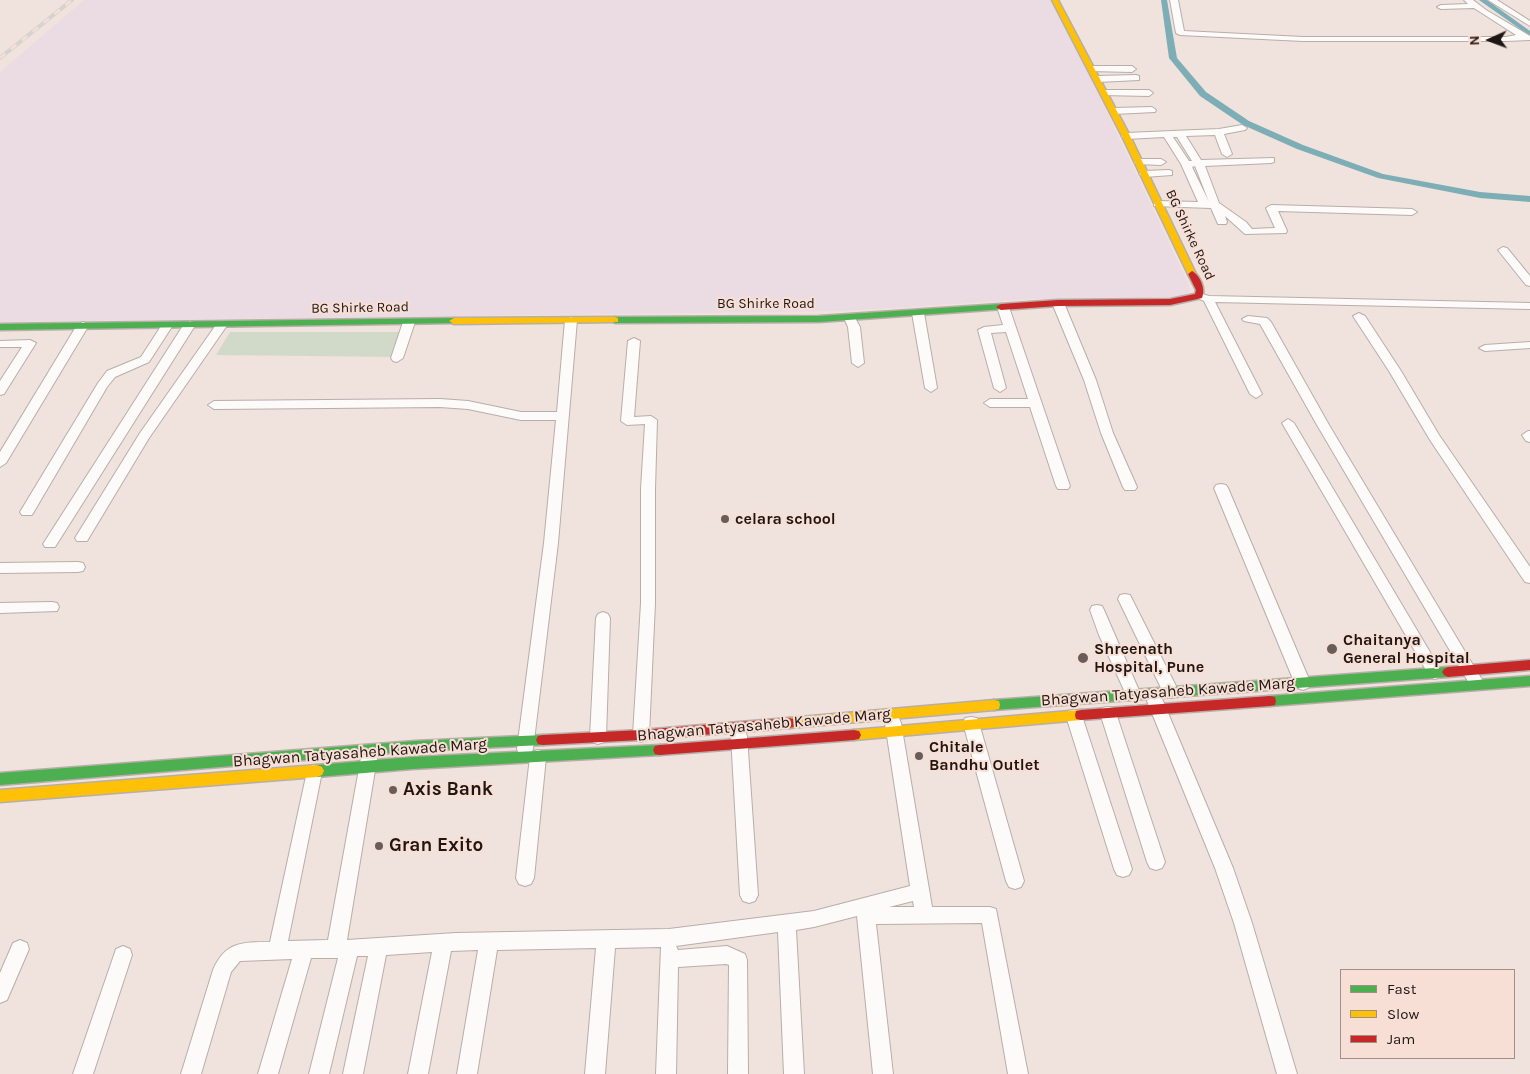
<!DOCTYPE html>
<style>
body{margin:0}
#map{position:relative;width:1530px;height:1074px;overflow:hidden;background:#f0e2dd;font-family:Karla,sans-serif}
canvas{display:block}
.legend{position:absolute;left:1340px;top:969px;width:175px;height:90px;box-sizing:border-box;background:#f8dfd5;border:1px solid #a18f87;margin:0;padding:6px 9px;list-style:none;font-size:15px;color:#1f1613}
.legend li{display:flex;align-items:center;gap:10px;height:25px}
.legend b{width:25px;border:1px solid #a18f87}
.north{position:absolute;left:1465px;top:15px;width:50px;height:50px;-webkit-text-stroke:4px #f8dfd5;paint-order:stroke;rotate:268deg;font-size:14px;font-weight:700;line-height:20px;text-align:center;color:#1f1613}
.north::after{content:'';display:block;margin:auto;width:18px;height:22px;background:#1f1613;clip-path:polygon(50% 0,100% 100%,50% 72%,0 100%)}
</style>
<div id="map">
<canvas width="1530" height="1074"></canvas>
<ul class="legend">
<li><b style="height:6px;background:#4caf50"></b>Fast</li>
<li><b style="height:6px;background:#ffc107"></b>Slow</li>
<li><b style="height:6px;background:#c62828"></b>Jam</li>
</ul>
<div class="north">N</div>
</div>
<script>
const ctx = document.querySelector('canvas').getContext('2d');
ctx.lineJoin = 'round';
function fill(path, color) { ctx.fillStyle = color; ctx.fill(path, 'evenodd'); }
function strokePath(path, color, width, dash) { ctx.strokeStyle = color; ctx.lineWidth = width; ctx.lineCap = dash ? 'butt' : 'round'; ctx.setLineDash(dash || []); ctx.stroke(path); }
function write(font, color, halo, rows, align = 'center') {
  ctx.font = font + ' Karla,sans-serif'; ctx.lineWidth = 4; ctx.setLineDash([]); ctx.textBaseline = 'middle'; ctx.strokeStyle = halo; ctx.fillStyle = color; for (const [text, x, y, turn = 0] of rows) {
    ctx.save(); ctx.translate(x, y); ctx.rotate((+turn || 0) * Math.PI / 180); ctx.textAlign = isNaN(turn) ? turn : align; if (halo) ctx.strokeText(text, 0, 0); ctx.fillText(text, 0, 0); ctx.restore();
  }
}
const industrial = new Path2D(`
 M84 0H1052L1075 45 1188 283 1190 292 1179 297 1030 299 844 311 0 322V72Z`);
const green = new Path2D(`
 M230 332H408L400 357 216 355Z`);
const canal = new Path2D(`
 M1161 0H1167L1177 58 1206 92 1249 121 1303 145 1383 174 1480 192 1530 196V202L1480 198 1378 178 1297 149 1243 125 1200 96 1169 58Z
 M1479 0H1487L1530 31V36Z`);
const street = new Path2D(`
 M1170 0H1178L1184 31 1303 37H1506L1516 35 1474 8 1441 9 1437 7 1441 5 1468 4 1464 0H1473L1486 10 1530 36V40L1506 41H1303L1180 35 1176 33Z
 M1488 0H1497L1530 21V26Z
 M1093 66H1132L1136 69 1132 72 1090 71 1089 69Z
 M1136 75 1139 76V80L1098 82 1094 79 1098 76Z
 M1105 90H1149L1153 93 1149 96 1102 95V91Z
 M1152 107 1156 110 1155 112 1114 114 1110 111 1114 108Z
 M1242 125 1247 128 1245 130 1224 134 1232 154 1227 157 1222 154 1215 135 1186 136 1201 160 1274 158V162L1271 163 1205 166 1219 203 1246 222 1252 229 1275 228 1266 208 1271 205 1412 209 1417 212 1412 215 1278 211 1287 231 1286 233 1245 234 1225 216 1227 222 1226 224H1218L1211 208 1154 206V202L1158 201 1198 202 1181 164 1164 137 1126 139 1121 136 1126 133 1219 129ZM1173 137H1177L1192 161H1189ZM1195 166 1209 202 1192 167Z
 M1139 159H1161L1166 162 1161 165 1136 164 1134 162Z
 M1169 170 1172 171V175L1144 177 1139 174 1144 171Z
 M1503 247 1507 248 1530 276V286L1526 285 1498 250Z
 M1199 293 1209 296 1530 303V309L1215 302 1262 394 1256 398 1250 394 1204 301 1193 296Z
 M1058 300 1064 303 1096 380 1113 433 1137 487 1135 490H1125L1123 487 1101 433 1084 380 1052 303Z
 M1003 304 1009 307 1070 486 1068 489H1058L1056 486 1030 407H990L984 403 990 399H1028L1006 332 991 333 1006 388 1000 392 994 388 978 330 984 327 1003 325 997 307Z
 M918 310 924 313 937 388 931 392 925 388 912 313Z
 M1359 313 1365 316 1401 371 1439 435 1530 567V583L1525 582 1430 440 1389 371 1353 316Z
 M850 315 854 316 860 327 864 363 858 367 852 363 848 327 844 318Z
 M1248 316 1267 318 1271 322 1329 425 1479 675 1482 679 1479 683 1474 685 1469 683 1317 425 1260 324 1244 321 1242 319Z
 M571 317 577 320 558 543 533 749 531 754 525 756 519 754 517 749 544 543 556 420H521L468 409 440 407 214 409 208 405 214 401 440 399 468 401 521 412H557L565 320Z
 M409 319 415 322 403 358 397 362 393 361 391 358 403 322Z
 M190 321 196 324 55 547H45L43 544 45 541 184 324Z
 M222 321 228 324 149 438 87 541H77L75 538 140 433 218 322Z
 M83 322 89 325 6 463 0 467V452L77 325Z
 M167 322 173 325 149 362 115 377 107 387 32 515H22L20 512 98 383 107 371 141 357 163 323Z
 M634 338 640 341 634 417 651 416 657 420 655 489V603L649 735 647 740 641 742 635 740 633 735 641 603V489L645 424 627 425 621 421 628 341Z
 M30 340 36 343 4 394 0 395V381L22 347H0V341Z
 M1530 342V348L1485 351 1479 348 1485 345Z
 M1288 419 1294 423 1440 669 1443 673 1440 677 1435 679 1430 677 1282 423Z
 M1528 431H1530V442L1526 441 1522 435Z
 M1221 484 1226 485 1228 488 1311 684 1308 688 1303 690 1298 688 1295 684 1214 488 1216 485Z
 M78 562 83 563 85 567 83 571 78 572 0 573V563Z
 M1125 594 1130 595 1132 599 1179 692 1176 696 1171 698 1166 696 1163 692 1118 599 1120 595Z
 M52 602 57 603 59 607 57 611 0 613V603Z
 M1097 605 1102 606 1104 610 1141 695 1138 699 1133 701 1128 699 1099 635 1090 610 1092 606Z
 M603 612 608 614 610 618 606 737 604 742 598 744 592 742 590 737 596 618 598 614Z
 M1155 695 1161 697 1163 701 1233 868 1252 923 1297 1074H1277L1234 923 1215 868 1147 701 1149 697Z
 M1108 707 1114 708 1116 713 1165 862 1162 868 1156 870 1150 868 1147 862 1100 713 1102 708Z
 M1074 710 1080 711 1082 716 1132 869 1129 875 1123 877 1117 875 1114 869 1066 716 1068 711Z
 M893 717 899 718 901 723 932 907H990L996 909 1028 1074H1008L982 923 876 924 893 1074H873L857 916 814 927 796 930 804 1074H784L778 932 676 946 678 950 727 946 745 954 747 960 748 1074H728L729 965 726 964 678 967 676 1074H656L661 947 615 948 605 1074H585L596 948 497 950 477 1074H457L478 950 451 951 428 1074H408L432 952 386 955 363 1074H343L368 956H357L329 1074H309L338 958H311L278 1074H258L292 959 240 961 231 972 201 1074H181L213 970C225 942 242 942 270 942L308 767 314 765 320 767 322 772 288 941 328 940 361 758 363 753 369 751 375 753 377 758 347 940 456 933 669 929 814 911 910 886 885 723 887 718ZM913 901 914 907H889Z
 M971 717 977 718 979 723 1024 881 1021 887 1015 889 1009 887 1006 881 963 723 965 718Z
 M739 729 745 731 747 736 758 895 755 901 749 903 743 901 740 895 731 736 733 731Z
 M538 750 544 752 546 757 534 878 531 884 525 886 519 884 516 878 530 757 532 752Z
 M20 940 27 943 29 949 7 1000 0 1003V973L13 943Z
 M123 946 130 949 132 955 93 1074H73L114 955 116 949Z`);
const fast = new Path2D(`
 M1001 304 1004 305V309L819 322 615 323 610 320 615 317 819 316Z
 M454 318 457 319V323L0 330V324Z
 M1448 667 1452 669 1454 672 1452 675 1448 677 994 710 989 709 988 705 989 701 994 700Z
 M1530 676V686L1270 706 1265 705 1264 701 1265 697 1270 696Z
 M543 735 548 736 550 740 548 744 543 745 415 751 0 785V773L415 741Z
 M660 745 665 746 667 750 665 754 660 755 412 769 317 777 312 775 310 771 312 767 317 765 412 757Z`);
const slow = new Path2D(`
 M1052 0H1058L1130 136 1196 274 1195 276H1189L1188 274 1122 136Z
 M615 317 618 318V322L454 324 449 321 454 318Z
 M994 700 999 701 1000 705 999 709 994 710 789 728 784 727 783 723 784 719 789 718Z
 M1081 710 1086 711 1087 715 1086 719 1081 720 854 740 849 739 847 735 849 731 854 730Z
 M317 765 322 767 324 771 322 775 317 777 0 802V790Z`);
const jam = new Path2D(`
 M1192 271C1200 275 1206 289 1202 298L1170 305 1058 306 1001 310 996 307 1001 304 1058 300 1170 299 1195 294 1196 290 1188 274Z
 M1530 660V670L1448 677 1444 675 1442 672 1444 669 1448 667Z
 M1270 696 1275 697 1276 701 1275 705 1270 706 1081 720 1076 719 1075 715 1076 711 1081 710Z
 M789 718 794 719 795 723 794 727 789 728 641 740 543 745 538 744 536 740 538 736 543 735 641 730Z
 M854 730 859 731 861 735 859 739 854 740 660 755 655 754 653 750 655 746 660 745Z`);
const rail = new Path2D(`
 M0 58 72 0`);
const markers = [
 [725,519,5,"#685d5a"],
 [1332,649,6,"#685d5a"],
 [1083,658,6,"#685d5a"],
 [919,756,5,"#685d5a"],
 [393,790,5,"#685d5a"],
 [379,846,5,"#685d5a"]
];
const farStreetnames = [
 ["BG Shirke Road",1190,235,65],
 ["BG Shirke Road",766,304],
 ["BG Shirke Road",360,308,-1]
];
const poiNames = [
 ["celara school",735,519],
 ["Chaitanya",1343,640],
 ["General Hospital",1343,658],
 ["Shreenath",1094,649],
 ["Hospital, Pune",1094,667],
 ["Chitale",929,747],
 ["Bandhu Outlet",929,765]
];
const streetNames = [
 ["Bhagwan Tatyasaheb Kawade Marg",1168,692,-4],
 ["Bhagwan Tatyasaheb Kawade Marg",764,725,-5],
 ["Bhagwan Tatyasaheb Kawade Marg",360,753,-4]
];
const nearPoinames = [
 ["Axis Bank",403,790],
 ["Gran Exito",389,846]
];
fill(industrial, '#ebdbe2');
fill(green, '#d1dac9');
fill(canal, '#7daeb6');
strokePath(street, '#b8aea9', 2);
strokePath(fast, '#b8aea9', 3);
strokePath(slow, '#b8aea9', 3);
strokePath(jam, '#b8aea9', 3);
fill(street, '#fdfbfa');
fill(fast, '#4caf50');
fill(slow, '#ffc107');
fill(jam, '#c62828');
strokePath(rail, '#d6d2d0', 4);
strokePath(rail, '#f8dfd5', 2.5, [7]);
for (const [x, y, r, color] of markers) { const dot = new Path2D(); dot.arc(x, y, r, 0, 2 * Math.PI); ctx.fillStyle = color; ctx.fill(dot); strokePath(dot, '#f8dfd5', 2); }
write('14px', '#1f1613', '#f8dfd5', farStreetnames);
write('bold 16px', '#1f1613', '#f8dfd5', poiNames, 'left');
write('16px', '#1f1613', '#f8dfd5', streetNames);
write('bold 19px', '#1f1613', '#f8dfd5', nearPoinames, 'left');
</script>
